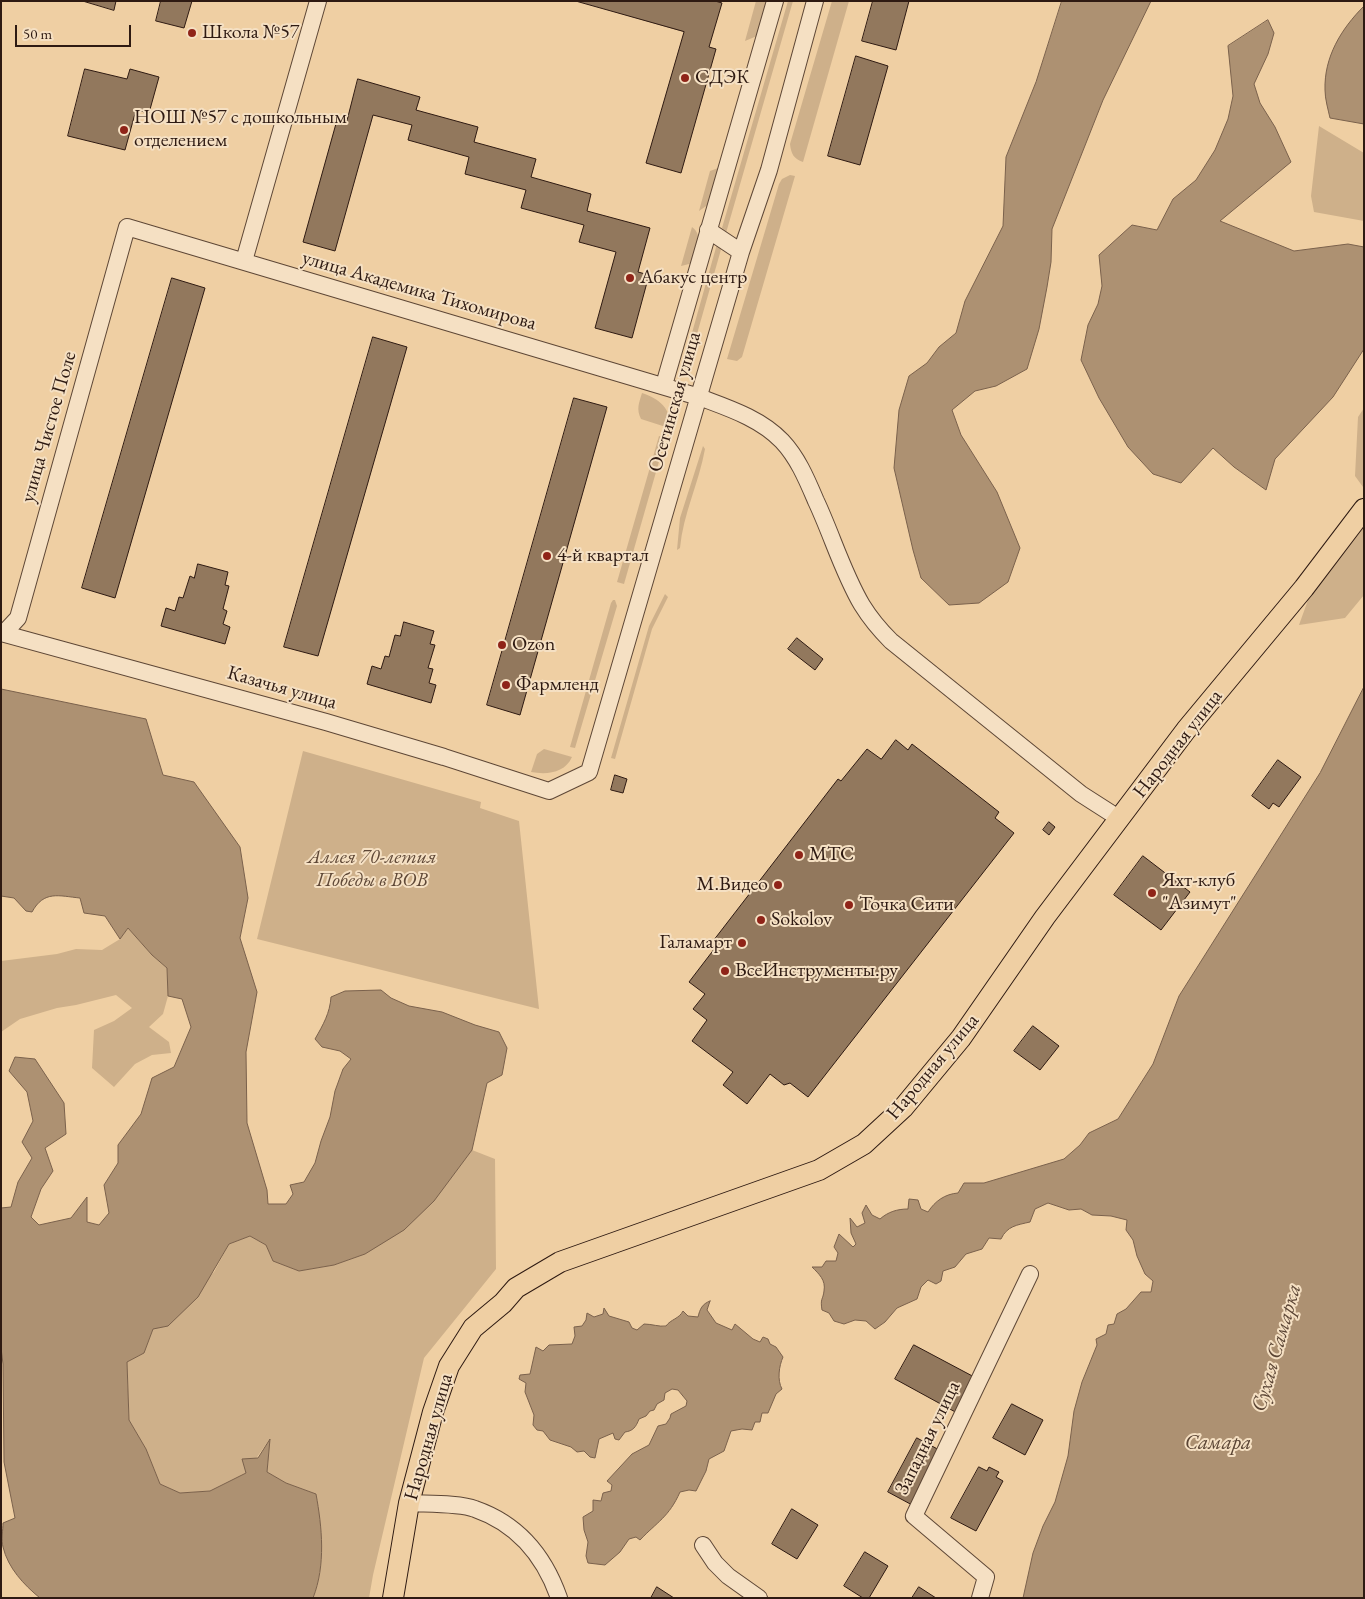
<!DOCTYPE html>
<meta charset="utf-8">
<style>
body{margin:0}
#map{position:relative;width:1365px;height:1599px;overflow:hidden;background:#efcfa3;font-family:"EB Garamond",serif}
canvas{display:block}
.frame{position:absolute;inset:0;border:2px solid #2e1a12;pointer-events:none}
.scale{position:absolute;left:15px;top:25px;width:116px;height:22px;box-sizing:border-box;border:2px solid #2e1a12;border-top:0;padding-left:6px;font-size:15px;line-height:18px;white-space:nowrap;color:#2e1a12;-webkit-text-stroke:4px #f5e0c3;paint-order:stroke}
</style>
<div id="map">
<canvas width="1365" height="1599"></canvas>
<div class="frame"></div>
<div class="scale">50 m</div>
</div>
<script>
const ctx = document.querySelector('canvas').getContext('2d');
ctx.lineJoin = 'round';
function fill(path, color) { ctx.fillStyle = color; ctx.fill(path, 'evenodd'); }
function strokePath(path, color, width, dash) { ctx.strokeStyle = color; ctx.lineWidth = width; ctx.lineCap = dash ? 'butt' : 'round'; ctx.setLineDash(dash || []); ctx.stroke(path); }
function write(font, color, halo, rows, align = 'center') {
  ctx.font = font + ' "EB Garamond",serif'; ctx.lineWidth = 4; ctx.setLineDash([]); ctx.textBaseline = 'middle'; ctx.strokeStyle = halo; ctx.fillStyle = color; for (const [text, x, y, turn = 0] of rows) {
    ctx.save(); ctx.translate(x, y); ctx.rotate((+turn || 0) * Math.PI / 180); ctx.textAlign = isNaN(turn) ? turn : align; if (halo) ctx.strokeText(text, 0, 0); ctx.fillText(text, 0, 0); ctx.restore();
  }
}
const green = new Path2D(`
 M756 1H768L757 36 745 41Z
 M788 1H793L726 233 722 228Z
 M832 1H849L803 162C794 159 791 154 790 144Z
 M1319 126 1364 153V221L1314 212 1311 196Z
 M721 167 709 204 699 211 710 171Z
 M790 175 795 176 742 357 737 361 727 359 779 184 782 179Z
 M692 227C704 236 696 250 693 263L681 266Z
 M717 244 721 249 720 253 693 348 688 347Z
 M642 393C658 398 673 409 669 428L641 419C636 409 639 403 642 393Z
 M1364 408V486L1363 487 1355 476 1358 417Z
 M659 436 666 437 624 584 617 582Z
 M703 446 705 449C699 483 683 514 680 548L677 550 680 518Z
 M1364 524V595L1345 618 1299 625 1308 600Z
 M665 594 668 597 652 629 615 759 611 758 649 626Z
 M613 600H615L617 606 575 748 570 747 611 603Z
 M544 749 572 757C565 773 547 775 531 772L537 754Z
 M303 751 481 802 480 808 519 821 539 1009 257 939Z
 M128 928 152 955 167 968 168 996 163 1014 149 1027 169 1042 171 1053 152 1055 135 1064 114 1087 92 1068 94 1030 114 1021 132 1008 116 995 76 1005 57 1008 20 1019 1 1032V961L57 954 76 949 102 950 120 939Z
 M472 1150 495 1159 496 1269 424 1358 373 1575 369 1598H313C326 1566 322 1527 316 1494L286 1483 267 1472 269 1440 246 1473 210 1491 180 1493 160 1484 146 1449 129 1420 127 1362 144 1353 153 1329 214 1272 229 1244 250 1236 266 1245 273 1261 299 1271 334 1265 365 1254 455 1172Z`);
const water = new Path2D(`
 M1062 1H1151L1103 100 1052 229 1051 262 1047 287 1039 329 1027 369 996 386 975 391 952 410 961 435 997 492 1020 548 1008 582 979 603 949 605 921 578 913 550 894 468 899 410 909 376 927 363 939 347 956 333 965 301 1003 226 1006 157 1036 82Z
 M1364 6V124L1330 118C1328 109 1325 99 1325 90 1324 57 1341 29 1364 6Z
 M1268 20 1274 33 1268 54 1254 84 1260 103 1275 127 1291 162 1220 221 1294 251 1348 244 1364 247V349L1333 397 1275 459 1266 490 1234 467 1213 448 1181 483 1153 474 1128 447 1099 398 1081 360 1088 325 1098 304 1102 286 1099 255 1132 225 1157 230 1173 199 1196 180 1215 150 1228 119 1233 96 1228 46Z
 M1364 687V1598H1023L1033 1553 1043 1526 1055 1502 1068 1456 1074 1411 1082 1382 1097 1345 1096 1339 1106 1334 1108 1325 1114 1324 1117 1314 1126 1309 1141 1292H1151L1153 1281 1145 1274 1137 1256 1133 1240 1126 1230 1127 1220 1111 1216 1092 1215 1081 1209 1069 1210 1048 1203 1035 1209 1030 1222C1017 1225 1007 1226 1001 1239L989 1238 982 1249 966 1254 955 1267 943 1271 941 1281 936 1284 928 1280 921 1287 917 1299 897 1308 885 1322 875 1329 866 1321 855 1320 844 1324 834 1321 829 1313 822 1310C820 1298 823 1300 824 1291 826 1280 819 1274 812 1267H822L826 1261H836L838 1253 834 1247 839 1234 853 1247 856 1244 851 1233 850 1218 857 1227 865 1223 862 1213 866 1205 872 1215 880 1219C888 1212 897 1209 908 1209L909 1199 918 1200 921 1209 928 1212C935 1201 945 1194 958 1193L964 1183H984L1064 1159 1080 1145 1089 1133 1118 1119 1153 1064 1179 996 1320 773Z
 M1 689 146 719 163 775 194 782 240 847 248 898 240 938 257 992 246 1052 247 1123 267 1190 268 1204H286L293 1194 290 1185 304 1182 315 1163 321 1141 330 1117 335 1091 343 1069 351 1059 340 1051 322 1047 315 1039C323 1025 330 1013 331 997L345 991 381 990 391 998 409 1006 442 1012 475 1025 499 1032 507 1048 502 1075 487 1083 472 1150 434 1201 404 1230 365 1254 334 1265 299 1271 273 1261 266 1245 250 1236 229 1244 198 1297 168 1326 153 1329 144 1353 127 1362 129 1420 146 1449 160 1484 180 1493 210 1491 246 1473 242 1459 258 1458 270 1439 267 1472 286 1483 316 1494C322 1527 326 1565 313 1598H40C24 1585 8 1568 3 1547 1 1540 3 1530 3 1523L15 1518 4 1462 3 1364 1 1348V1208L11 1207 18 1182 32 1158 22 1142 33 1121 27 1092 9 1071 15 1057 35 1059 64 1103 66 1134 45 1148 53 1171 41 1189 31 1217 39 1225 71 1218 87 1197V1222L99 1225 109 1213 104 1185 118 1163V1145L141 1114 152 1078 174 1067 191 1027 182 999 168 996 167 968 152 955 128 928 120 939 105 916 84 913 80 898C59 896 44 890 32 912L26 911 14 898 1 896Z
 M710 1301 707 1310 716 1323 732 1330 735 1324 753 1339 760 1342 763 1337 768 1339 770 1344 776 1347 783 1357C779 1366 777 1380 782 1389L776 1394 768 1413H762L760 1422H755L752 1430 742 1429 731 1431 724 1451 709 1459 706 1471 696 1491 689 1490 680 1492C669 1517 657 1522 640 1540L636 1537 629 1539 620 1552 605 1565 588 1563 586 1556 588 1542 584 1530 583 1517 593 1511V1500L601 1501 603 1493 611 1491 612 1485 607 1481 632 1454 649 1445 658 1426 666 1424 670 1418 671 1414 686 1406 687 1401 678 1390 672 1389 665 1393 664 1400 657 1404 654 1410 650 1411 646 1416 639 1419C636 1427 633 1431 625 1432L619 1440 615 1439 613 1433 599 1439 595 1458 590 1457 584 1451 577 1452 571 1447 550 1440 543 1431 537 1430 533 1425 534 1415 525 1392 526 1383 519 1379 520 1375 530 1374 536 1347 543 1351 549 1345 572 1344 575 1336 574 1327 582 1326 586 1320 587 1313 594 1317 603 1314 604 1308 609 1316 629 1322 632 1328 637 1330 644 1324C652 1324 659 1327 666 1326 671 1319 679 1319 683 1311L688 1316 698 1317C700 1309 702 1304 710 1301Z`);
const building = new Path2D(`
 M83 1H116L114 10Z
 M161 1H192L184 28 156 21Z
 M576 1H715L722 3 709 47 716 49 681 173 646 163 684 32Z
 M873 1H909L896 50 862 41Z
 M856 56 888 66 860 165 828 156Z
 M85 69 127 79 130 69 159 77 149 113 136 110 125 150 68 136Z
 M358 79 420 97 416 110 478 127 474 142 536 159 531 177 591 194 587 211 650 228 638 272 649 275 632 338 595 328 616 252 579 242 584 225 521 208 526 190 465 174 469 157 408 140 412 125 373 115 335 251 303 242 337 120 346 123Z
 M172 278 205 288 115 598 82 588Z
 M373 337 407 347 318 656 284 647Z
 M574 398 607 407 520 715 487 705Z
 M198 564 228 572 225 585 229 586 223 609 227 611 223 624 230 627 225 644 161 626 166 608 175 611 179 597 183 598 190 576 194 578Z
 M404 622 434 631 430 644 435 645 428 668 433 669 429 683 436 685 431 703 367 684 372 666 381 669 385 656 389 657 395 635 400 636Z
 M797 638 823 659 815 670 788 649Z
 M896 740 908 750 912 744 999 812 995 818 1014 833 808 1097 790 1083 784 1085 770 1074 747 1104 723 1085 733 1072 692 1041 707 1020 693 1009 705 994 689 982 715 948 710 945 838 779 841 781 867 749 881 759Z
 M1278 760 1301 777 1279 807 1273 803 1269 809 1252 796Z
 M615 775 627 779 623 793 611 790Z
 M1049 822 1055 827 1049 835 1043 830Z
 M1143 856 1190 892 1161 930 1114 895Z
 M1033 1026 1059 1046 1040 1070 1014 1051Z
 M914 1345 978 1379 959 1414 895 1379Z
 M1012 1404 1043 1420 1025 1455 993 1438Z
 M917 1438 943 1452 914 1506 888 1492Z
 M979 1467 987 1471 989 1467 999 1472 996 1477 1003 1481 976 1531 951 1518Z
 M792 1509 818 1525 797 1559 772 1544Z
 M865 1552 888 1566 869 1598H863L844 1586Z
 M657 1587 674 1598H651Z
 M919 1587 936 1598H912Z`);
const minor = new Path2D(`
 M708 230 741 252
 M244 261 318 1
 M666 378 775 1
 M1 633 326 722 444 757 549 791 589 772 741 252 769 170 815 1
 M4 633 18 618 127 227 699 397C728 408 760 418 782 441 798 458 807 480 816 501 832 535 843 573 862 605 870 618 880 630 891 641L1081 794 1120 819
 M409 1503C426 1504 460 1503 475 1509 518 1524 544 1555 559 1598
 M703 1545 715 1563 728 1576 759 1598
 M980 1598 986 1577 914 1516 1030 1274`);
const major = new Path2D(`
 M393 1598 409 1503 433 1412 449 1366 473 1328 503 1303 516 1288 560 1262 819 1170 864 1144 903 1108 961 1038 1045 917 1186 730 1304 588 1364 509`);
const markers = [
 [192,33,5,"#8f2418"],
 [685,78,5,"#8f2418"],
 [124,130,5,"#8f2418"],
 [630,278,5,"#8f2418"],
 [547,556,5,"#8f2418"],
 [502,645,5,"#8f2418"],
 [506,685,5,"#8f2418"],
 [799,855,5,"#8f2418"],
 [778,885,5,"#8f2418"],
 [1152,893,5,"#8f2418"],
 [849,905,5,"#8f2418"],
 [761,920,5,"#8f2418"],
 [742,943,5,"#8f2418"],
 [725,971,5,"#8f2418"]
];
const poiNames = [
 ["Школа №57",202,33],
 ["СДЭК",695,78],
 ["НОШ №57 с дошкольным",134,118],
 ["отделением",134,141],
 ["Абакус центр",640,278],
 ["4-й квартал",557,556],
 ["Ozon",512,645],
 ["Фармленд",516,685],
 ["МТС",809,855],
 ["Яхт-клуб",1162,881],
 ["\"Азимут\"",1162,904],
 ["М.Видео",768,885,"right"],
 ["Точка Сити",859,905],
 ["Sokolov",771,920],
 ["Галамарт",732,943,"right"],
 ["ВсеИнструменты.ру",735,971]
];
const streetNames = [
 ["улица Академика Тихомирова",419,291,16],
 ["Осетинская улица",675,402,-74],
 ["улица Чистое Поле",49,427,-74],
 ["Казачья улица",282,688,16],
 ["Народная улица",1178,744,-52],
 ["Народная улица",933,1067,-50],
 ["Народная улица",429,1437,-74],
 ["Западная улица",928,1438,-64]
];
const parkNames = [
 ["Аллея 70-летия",372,858],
 ["Победы в ВОВ",372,881]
];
const waterNames = [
 ["Сухая Самарка",1277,1348,-74],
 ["Самара",1218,1443]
];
fill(green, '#ceb08a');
fill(water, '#ad9172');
strokePath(water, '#7a614c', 1);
fill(building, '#92785d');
strokePath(building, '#2e1a12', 1);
strokePath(minor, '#5e4736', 18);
strokePath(major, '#2e1a12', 22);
strokePath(minor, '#f5e0c3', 16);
strokePath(major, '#efcfa3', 20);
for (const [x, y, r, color] of markers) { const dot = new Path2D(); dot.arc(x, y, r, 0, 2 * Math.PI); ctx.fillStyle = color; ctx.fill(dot); strokePath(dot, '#f5e0c3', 2); }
write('20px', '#2e1a12', '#f5e0c3', poiNames, 'left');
write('20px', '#2e1a12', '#f5e0c3', streetNames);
write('italic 20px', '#5e4736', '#f5e0c3', parkNames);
write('italic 21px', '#5a4434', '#f5e0c3', waterNames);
</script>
